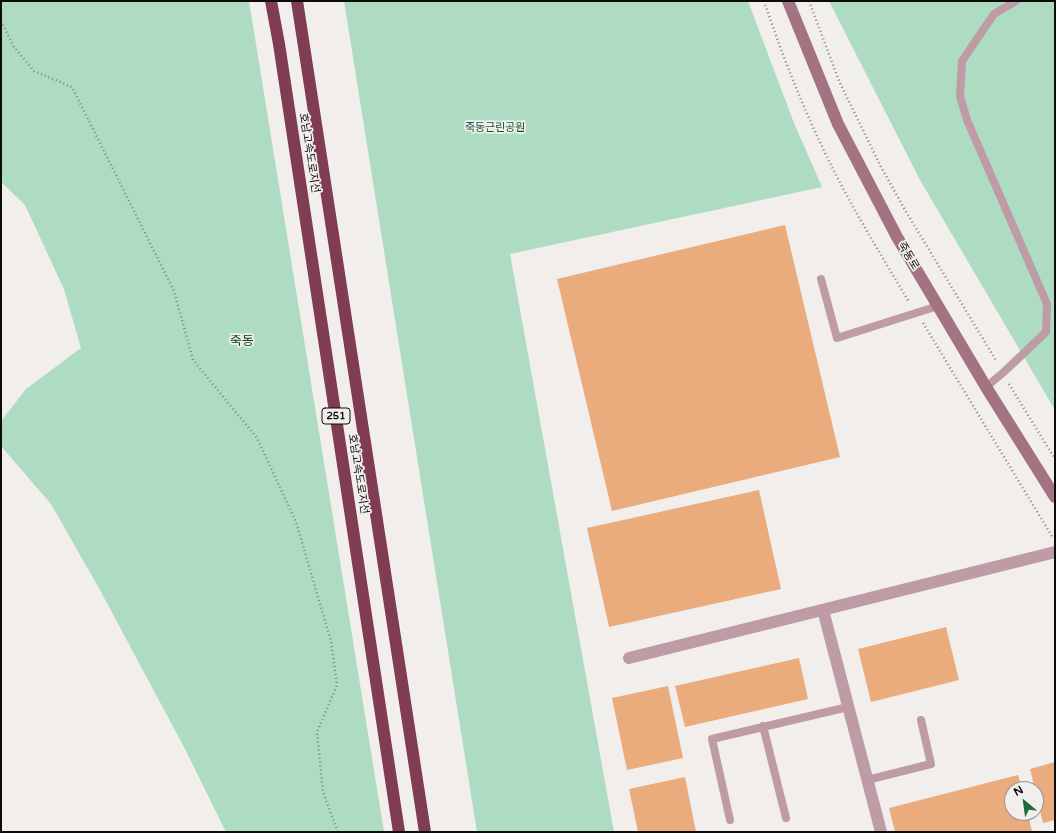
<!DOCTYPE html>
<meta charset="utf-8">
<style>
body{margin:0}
#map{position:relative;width:1056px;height:833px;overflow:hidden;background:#f1eeec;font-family:"Varela Round",sans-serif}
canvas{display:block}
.frame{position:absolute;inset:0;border:2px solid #0d0c0c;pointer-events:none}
.north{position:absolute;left:1004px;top:781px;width:40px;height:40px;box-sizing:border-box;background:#f1eeec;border:1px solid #969492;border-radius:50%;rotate:331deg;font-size:11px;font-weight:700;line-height:16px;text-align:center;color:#0d0c0c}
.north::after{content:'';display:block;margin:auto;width:14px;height:18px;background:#196c3d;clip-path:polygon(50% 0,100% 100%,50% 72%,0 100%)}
</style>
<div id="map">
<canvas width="1056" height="833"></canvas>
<div class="frame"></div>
<div class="north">N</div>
</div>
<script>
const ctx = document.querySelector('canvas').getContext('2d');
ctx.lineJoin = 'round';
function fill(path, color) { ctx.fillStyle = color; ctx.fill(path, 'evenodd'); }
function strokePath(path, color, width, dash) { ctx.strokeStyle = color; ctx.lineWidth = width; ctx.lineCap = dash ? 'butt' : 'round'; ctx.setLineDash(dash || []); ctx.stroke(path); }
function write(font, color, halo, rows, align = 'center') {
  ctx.font = font + ' "Varela Round","Noto Sans KR",sans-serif'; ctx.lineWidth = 3.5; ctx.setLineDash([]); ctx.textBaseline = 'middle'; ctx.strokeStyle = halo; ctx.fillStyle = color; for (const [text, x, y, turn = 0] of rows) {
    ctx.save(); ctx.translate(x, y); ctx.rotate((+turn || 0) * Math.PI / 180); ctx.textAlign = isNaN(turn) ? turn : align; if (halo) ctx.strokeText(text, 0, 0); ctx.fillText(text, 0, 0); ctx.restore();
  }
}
const green = new Path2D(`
 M1 1H249L384 832H226L184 747 100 590 51 504 1 446V421L26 389 81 348 64 289 25 205 1 182Z
 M344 1H748L794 123 822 187 510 254 614 832H477Z
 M829 1H1055V410L920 180Z`);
const building = new Path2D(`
 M785 225 840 457 612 511 557 279Z
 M759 490 781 589 609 627 587 528Z
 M946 627 959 680 871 702 858 649Z
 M799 658 808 699 685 727 675 686Z
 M668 686 683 758 627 770 612 698Z
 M1055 762V820L1043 823 1030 769Z
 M1018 775 1022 789H1012V813H1028L1032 832H895L889 808Z
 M685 777 696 832H638L629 789Z`);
const path = new Path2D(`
 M764 1C782 55 803 108 828 159 852 208 881 255 909 302
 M809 1 839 81 880 165 905 210 997 362
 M1 21 14 47 34 71 72 87 174 291 193 360 257 438 296 522 331 641 337 685 317 732 323 792 338 832
 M923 323 1053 538
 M1009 384 1055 459`);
const lane = new Path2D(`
 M821 279 837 338 938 306
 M986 387 1005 371 1046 332 1047 304 967 120 960 96 962 61 994 14 1016 1
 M763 726 786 818
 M867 780 931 764 921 720
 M730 820 712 739 848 707`);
const street = new Path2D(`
 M823 610 881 832
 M629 658 1055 552`);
const secondary = new Path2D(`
 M788 1 838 124 897 237 986 387 1055 497`);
const highway = new Path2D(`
 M271 1 279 44 399 832
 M297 1 425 832`);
const shields = [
 [336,416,28]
];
const shieldNames = [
 ["251",336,416]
];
const parkNames = [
 ["죽동근린공원",495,128]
];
const streetNames = [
 ["호남고속도로지선",309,153,81],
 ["죽동로",908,256,59],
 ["호남고속도로지선",358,474,81]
];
const quarterNames = [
 ["죽동",242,342]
];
fill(green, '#addcc2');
fill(building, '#eaac7d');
strokePath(path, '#878584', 2.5, [1, 3]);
strokePath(lane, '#be9ba5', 8);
strokePath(street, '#be9ba5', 12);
strokePath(secondary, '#a47381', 12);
strokePath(highway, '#7f3c52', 12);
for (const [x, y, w] of shields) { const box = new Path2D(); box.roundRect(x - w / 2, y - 8, w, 16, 3); ctx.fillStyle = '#f1eeec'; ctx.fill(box); strokePath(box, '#0d0c0c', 1); }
write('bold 10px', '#0d0c0c', null, shieldNames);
write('11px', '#175339', '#f1eeec', parkNames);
write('11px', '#0d0c0c', '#f1eeec', streetNames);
write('13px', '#084222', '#f1eeec', quarterNames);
</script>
